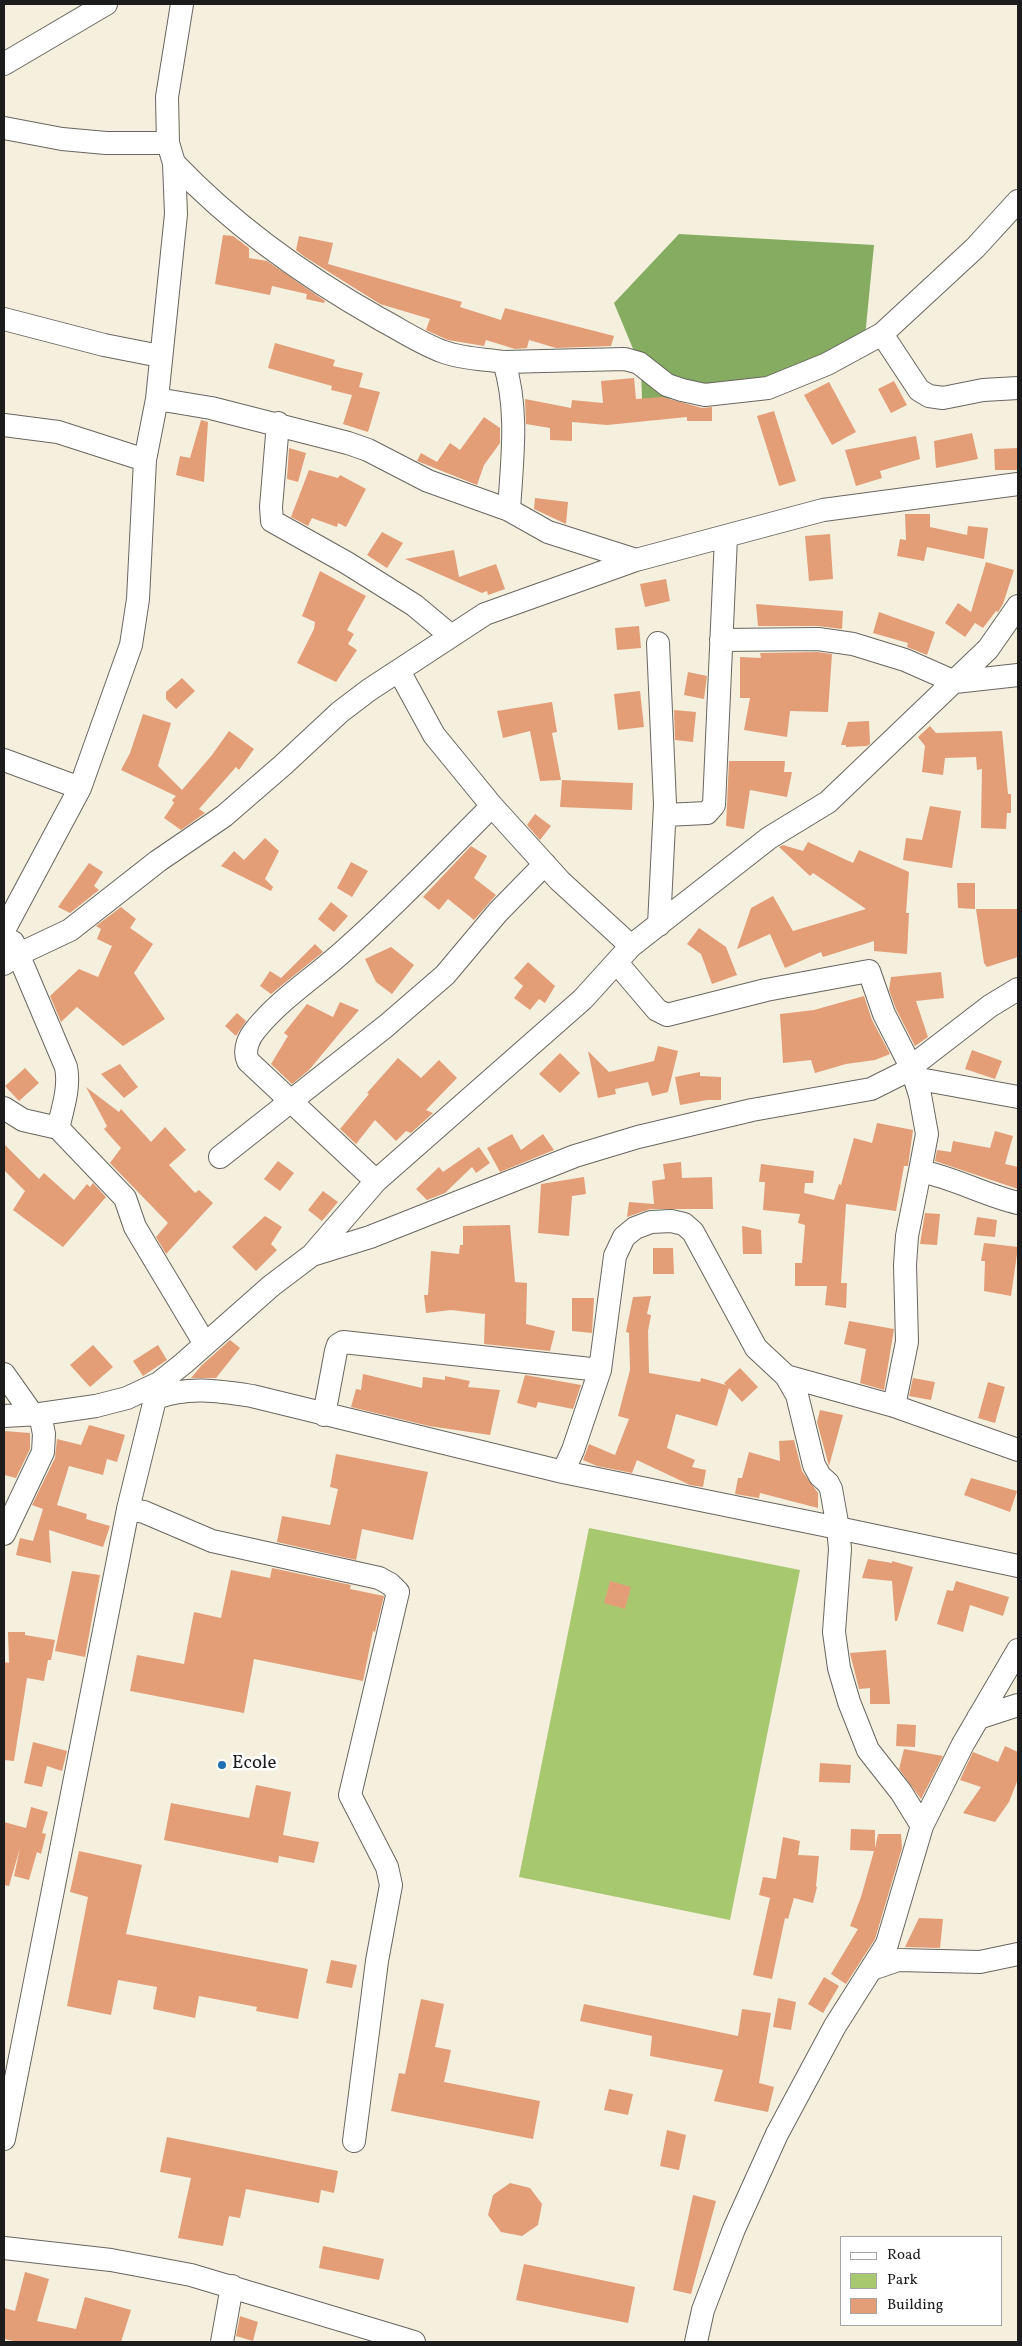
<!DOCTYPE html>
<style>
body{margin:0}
#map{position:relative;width:1022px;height:2346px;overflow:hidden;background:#f5efde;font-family:Vollkorn,serif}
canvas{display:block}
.frame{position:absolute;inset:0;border:5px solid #1c1c1c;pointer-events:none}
.legend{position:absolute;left:840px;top:2236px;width:162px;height:90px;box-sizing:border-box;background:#fff;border:1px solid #a4a4a4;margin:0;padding:6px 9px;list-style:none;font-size:15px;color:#1c1c1c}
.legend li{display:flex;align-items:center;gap:10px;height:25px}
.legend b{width:25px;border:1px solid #a4a4a4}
</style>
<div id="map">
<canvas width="1022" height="2346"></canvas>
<div class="frame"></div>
<ul class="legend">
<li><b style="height:6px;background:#fff"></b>Road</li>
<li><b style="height:14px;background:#a8c870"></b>Park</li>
<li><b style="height:14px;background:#e39e77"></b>Building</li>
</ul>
</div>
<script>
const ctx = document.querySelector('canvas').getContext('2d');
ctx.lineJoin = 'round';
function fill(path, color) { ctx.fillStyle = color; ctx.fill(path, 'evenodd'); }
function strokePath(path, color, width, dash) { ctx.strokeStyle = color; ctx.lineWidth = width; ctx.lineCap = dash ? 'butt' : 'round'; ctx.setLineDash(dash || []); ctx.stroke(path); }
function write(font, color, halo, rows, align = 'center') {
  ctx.font = font + ' Vollkorn,serif'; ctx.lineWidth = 5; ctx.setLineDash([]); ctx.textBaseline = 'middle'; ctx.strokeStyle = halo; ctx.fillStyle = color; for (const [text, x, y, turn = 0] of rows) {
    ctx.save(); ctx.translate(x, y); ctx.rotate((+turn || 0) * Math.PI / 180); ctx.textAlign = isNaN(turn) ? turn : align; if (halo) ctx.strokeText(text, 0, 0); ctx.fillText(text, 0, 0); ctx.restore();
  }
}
const green = new Path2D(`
 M589 1528 800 1570 730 1920 519 1877Z`);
const forest = new Path2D(`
 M679 234 874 245 865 337 744 398 642 399 641 368 614 303Z`);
const building = new Path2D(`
 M223 235 233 236 249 248V258L267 261 325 301 324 303 306 299 307 294 272 286 270 295 215 284Z
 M299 236 333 243 328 264 462 302 460 307 501 320 505 308 614 336 611 346 556 348 529 340 527 348 515 349 486 340 484 346 448 340 426 330 430 319 380 304 305 257 296 250Z
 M275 343 335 360 333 366 363 373 359 387 380 392 368 432 343 424 352 395 331 390 332 386 268 368Z
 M634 378 636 399 662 397 702 408 712 407V421H687V417L607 425 572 422V441L550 440V428L526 424 525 399 571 408 572 400 603 403 601 381Z
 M894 381 907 405 891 413 878 389Z
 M829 382 856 432 832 445 804 395Z
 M774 411 796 481 779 486 757 416Z
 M484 417 500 428V443L484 465 477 485 417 461 421 453 437 462 450 443 460 450Z
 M201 420 208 422 204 482 176 475 180 456 190 458Z
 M972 433 978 459 936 468 934 441Z
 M916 436 920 459 880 471 882 478 856 486 845 450Z
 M289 448 306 453 298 482 287 479Z
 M1018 448V470H995L994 449Z
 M309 470 338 478 340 475 366 489 346 527 338 523 337 527 312 518 308 526 291 517Z
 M535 498 568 502 566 524 534 509Z
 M905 514H930V527L967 535 968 526 988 528 984 559 927 547 924 561 897 556 900 539 906 540Z
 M382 532 403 543 387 568 367 555Z
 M830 534 833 579 809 581 805 536Z
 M454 550 459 577 496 564 505 589 488 595 487 591 482 593 405 559Z
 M986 562 1014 570 1003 604 998 612 996 611 983 628 975 623 965 637 945 623 958 603 971 612Z
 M320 571 366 596 347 630 354 634 348 644 357 650 336 682 297 663 314 629 315 622 302 616Z
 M666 579 670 601 645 607 640 584Z
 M756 604 843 611 842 629 818 626H758Z
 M879 612 935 632 927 655 907 647 908 643 873 633Z
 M639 626 641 648 617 650 615 628Z
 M817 652 832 654 828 712 790 711 787 737 744 730 750 698H740V657L761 658 760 653Z
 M688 672 707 676 704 699 684 695Z
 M182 678 195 691 176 709 166 699V692Z
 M640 691 644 727 618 730 614 694Z
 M552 702 557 732 552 733 561 780 540 781 530 731 503 738 497 711Z
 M674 710 696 712 693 742 675 740Z
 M143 714 171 723 158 766 182 790 212 755 229 731 254 749 239 770 236 767 199 809 205 813 181 830 164 818 174 803 172 800 176 796 121 770 130 753Z
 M869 721 870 744 867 746 846 747V745H841L848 722Z
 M930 726 936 733 1002 731 1008 794H1011V813H1007L1006 829 981 828 982 769 977 770 976 757 945 758 943 775 922 772 925 746 918 737Z
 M729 761H785L784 772H792L787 797 750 790 744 829 726 826Z
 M562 780 633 783 632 810 560 807Z
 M930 806 961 811 952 868 903 860 906 838 922 840Z
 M535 814 551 826 540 840 527 825Z
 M265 838 279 851 265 879 273 887 271 891 221 866 234 851 244 860Z
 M808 842 853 863 859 850 909 872 906 913H909L907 954 874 951V941L823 957 821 952 785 968 770 934 737 949 751 908 773 896 793 931 866 909 813 873 810 876 779 847 783 845 803 851Z
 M471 846 487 856 474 878 496 895 474 920 448 899 439 910 423 897Z
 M351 862 368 871 352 897 337 888Z
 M89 863 103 872 94 886 99 890 70 913 58 907Z
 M957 883H975V909L958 908Z
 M331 902 348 916 334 932 318 919Z
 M121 907 136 919 130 928 153 944 134 973 165 1019 123 1046 77 1007 61 1022 50 996 79 969 98 977 112 946 97 939 101 929 96 926Z
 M976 909H1018V957L987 967 984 963Z
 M699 928 726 947 737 975 712 984 701 954 687 944Z
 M315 944 323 952 271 994 260 986 270 971 281 978Z
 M391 947 414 965 392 994 376 982 365 959Z
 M528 962 555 986 545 1003 539 999 530 1010 514 998 523 986 514 978Z
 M941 972 944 998 916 1001 928 1037 915 1046 896 1009 889 990 891 977Z
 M864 996 872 1020 890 1054 875 1060 846 1064 815 1073 811 1060 783 1063 780 1014 814 1010Z
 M340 1002 359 1010 309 1070 292 1084 271 1064 288 1036 284 1033 307 1004 333 1017Z
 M237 1013 246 1021 236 1036 225 1026Z
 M658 1046 678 1051 668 1092 652 1096 648 1082 615 1089 616 1094 598 1098 588 1051 609 1072 654 1061Z
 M972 1050 1002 1061 995 1079 965 1069Z
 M560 1053 580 1073 560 1093 539 1074Z
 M398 1058 421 1078 439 1060 457 1078 426 1110 433 1113 411 1133 406 1131 396 1141 375 1120 356 1144 340 1129 369 1094 367 1093Z
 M120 1064 138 1087 124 1098 101 1074Z
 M25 1068 39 1083 19 1101 5 1086Z
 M700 1072V1076L721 1077V1100H707L680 1105 675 1077Z
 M86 1087 119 1112 121 1109 151 1142 165 1127 186 1150 169 1165 195 1193 199 1190 213 1203 166 1254 156 1237 168 1223 110 1163 121 1148 104 1129 107 1126Z
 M877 1123 913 1130 908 1166H904L896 1211 846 1204 841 1283H847L846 1308 825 1305 827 1286H795V1263H802L805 1225 798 1223 800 1214 763 1210 765 1182H759L761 1164 814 1171 813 1183H805L804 1193 834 1200 839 1184 841 1185 854 1138 872 1143Z
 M995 1131 1013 1136 1005 1164 1018 1167V1189L935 1161 937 1150 951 1152 953 1141 990 1148Z
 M512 1134 521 1150 543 1134 554 1150 500 1172 487 1148Z
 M4 1144 39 1179 44 1173 74 1200 87 1184 90 1187 93 1183 106 1197 63 1247 13 1210 25 1191 4 1170Z
 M479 1147 490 1163 476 1173 472 1167 445 1193 427 1200 416 1189 439 1167 443 1172Z
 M278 1161 294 1173 280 1191 264 1179Z
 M681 1162 682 1178 712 1177 713 1209H650L627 1217 629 1202 654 1204 652 1181 665 1179 663 1164Z
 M584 1177 586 1194 572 1196 569 1236 538 1233 541 1184Z
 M323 1191 338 1202 322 1221 308 1210Z
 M925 1213 940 1214 937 1245 920 1244Z
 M265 1216 282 1227 271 1244 277 1250 256 1271 232 1247Z
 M977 1217 997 1220 995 1237 974 1235Z
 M510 1225 515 1282 527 1283 526 1324 555 1331 550 1351 484 1344 485 1314 451 1310 426 1313 424 1295H428L431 1251 459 1254 460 1245H463V1226Z
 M742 1226 761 1230 762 1254H743Z
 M984 1243 1018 1247 1011 1296 984 1291 985 1261H981Z
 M653 1248H673L674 1274H653Z
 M651 1296 647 1314 651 1315 648 1331 649 1373 700 1382 701 1378 726 1385 724 1383 740 1368 758 1387 742 1402 729 1388 717 1426 676 1414 667 1448 695 1460 692 1467 706 1470 703 1487 690 1485 637 1460 632 1473 597 1466 583 1460 589 1444 615 1455 629 1419 618 1416 630 1370 629 1333 626 1332 633 1297Z
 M572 1298H594L592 1333 572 1331Z
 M849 1321 894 1329 884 1390 860 1383 866 1349 844 1344Z
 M230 1340 240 1348 216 1378H191L202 1365Z
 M93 1345 113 1367 90 1387 70 1365Z
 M158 1345 167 1360 143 1376 133 1361Z
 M363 1374 422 1388 423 1377 445 1380V1376L470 1381 468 1387 500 1390 490 1435 429 1426 351 1407 356 1389 361 1390Z
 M525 1375 581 1385 573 1409 538 1402 536 1408 517 1403Z
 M913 1378 935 1382 931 1400 909 1396Z
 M988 1382 1005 1387 995 1423 978 1418Z
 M820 1410 843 1415 829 1466 817 1422Z
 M89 1425 125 1435 117 1462 107 1459 103 1475 69 1466 57 1505 87 1514 86 1519 110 1526 103 1547 49 1530 51 1563 16 1555 20 1538 33 1541 43 1509 32 1505 55 1458 57 1439 81 1445Z
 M4 1431 30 1433V1449L16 1478 4 1475Z
 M794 1440 802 1471 818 1493V1508L760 1493 759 1498 735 1494 738 1478H742L749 1452 780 1461 779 1441Z
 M336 1454 428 1472 413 1540 362 1529 356 1560 277 1542 282 1516 330 1525 338 1489 330 1487Z
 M971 1478 1017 1491 1010 1512 964 1495Z
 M868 1559 892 1563V1561L913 1567 897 1621H895L892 1581 862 1578Z
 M272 1568 351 1585 350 1589 384 1596 375 1632 373 1631 363 1681 254 1659 244 1713 130 1691 137 1655 184 1664 194 1612 221 1618 231 1570 270 1578Z
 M72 1571 100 1575 85 1657 55 1651Z
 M610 1581 631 1587 625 1609 604 1603Z
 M956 1581 1009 1597 1003 1616 970 1605 963 1632 937 1624 947 1590 953 1591Z
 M8 1632H25V1635L55 1640 51 1660H48L44 1681 27 1678 14 1761 4 1760V1662L9 1663Z
 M886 1650 890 1704H870V1688L859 1689 850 1653Z
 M897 1724 916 1725 915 1747 896 1746Z
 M33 1742 67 1751 62 1771 47 1766 42 1787 24 1783Z
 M1005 1746 1018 1752V1779L1009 1802 995 1822 963 1813 981 1787 960 1780 973 1752 998 1762Z
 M904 1749 943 1756 921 1799 899 1769Z
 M820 1763 851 1765 850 1783 819 1782Z
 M256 1785 291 1792 283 1835 319 1842 314 1863 279 1856 278 1863 164 1840 171 1803 249 1818Z
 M31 1807 48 1812 42 1833 46 1834 41 1854 37 1852 29 1880 14 1876 20 1848 9 1886 4 1885V1822L26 1828Z
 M851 1829 875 1830V1848L878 1834H901L902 1848 875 1939 846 1984 831 1974 858 1929 850 1926 861 1897 874 1851 850 1850Z
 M783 1837 800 1841 798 1855 819 1856 816 1886 817 1887 813 1903 794 1898 788 1919 785 1918 772 1979 753 1975 770 1898 759 1895 763 1877 776 1879Z
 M79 1851 142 1865 126 1934 308 1969 298 2019 256 2011 257 2007 199 1996 195 2018 153 2009 157 1987 118 1980 111 2015 67 2006 88 1897 70 1892Z
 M919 1918 943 1919 940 1948 905 1947Z
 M331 1960 357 1965 352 1988 326 1983Z
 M824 1977 839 1986 823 2013 808 2004Z
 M778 1998 796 2002 791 2030 773 2027Z
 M421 1999 444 2004 435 2047 451 2050 444 2082 540 2101 533 2139 391 2111 399 2073 405 2074Z
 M584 2004 738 2036 742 2009 771 2013 759 2083 774 2087 768 2112 714 2101 723 2070 650 2056 652 2036 580 2021Z
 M609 2089 633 2094 628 2115 604 2110Z
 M667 2130 686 2135 679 2170 660 2166Z
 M167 2137 338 2171 334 2193 321 2190 319 2203 246 2189 240 2218 229 2216 223 2246 178 2238 191 2178 160 2172Z
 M510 2183 530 2188 542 2204 538 2225 522 2236 501 2232 488 2215 493 2195Z
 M693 2195 716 2201 691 2294 673 2290Z
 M323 2246 384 2259 379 2280 319 2268Z
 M524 2264 635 2287 628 2323 516 2300Z
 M25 2272 49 2279 37 2321 76 2329 85 2297 131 2310 121 2342H18L4 2339V2308L15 2311Z
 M240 2316 258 2322 253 2341 236 2336Z`);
const minor = new Path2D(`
 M4 64 106 4
 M4 128 62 139 106 143H168
 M174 163C234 226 304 276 380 319 401 330 421 344 444 352 463 359 484 359 504 362 519 410 512 460 509 510
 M4 319 104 345 160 356
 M882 334 919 390 929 396 943 398 983 390 1018 388
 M504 362 625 359 639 363 667 385 682 390 705 395 768 388 827 364 882 334 975 248 1018 201
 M157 399 211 408 348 443 368 450 428 481 509 510 548 532 636 560
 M278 423 271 507 272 521 347 563 414 605 450 635
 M4 425 58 432 145 460
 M721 640 818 639 853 644 905 660 955 682 1018 675
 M658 643 665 804 659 925
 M399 671 434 735 492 806 560 881 631 946
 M4 760 80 788
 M665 815 707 813 714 805 726 537
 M4 930 80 788 131 645 138 599 145 460 157 399 176 214 174 163 168 143 167 97 182 4
 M13 942 66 1067C70 1087 63 1108 58 1128
 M617 963 657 1010 667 1015 766 990 869 971 884 1014 911 1067 920 1095 927 1134 920 1171C955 1178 984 1195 1018 1203
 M4 964 17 955 70 930 158 861 224 816 283 765 340 712 369 690 485 614 636 560 823 510 1018 484
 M914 1078 1018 1097
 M4 1108 23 1120 58 1128 125 1198 135 1227 205 1344
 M220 1157 386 1026 445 975 498 912 545 864
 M376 1181 248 1061C243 1050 249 1037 256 1029 282 997 317 976 347 948 398 903 444 854 492 806
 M312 1255 370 1237 575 1156 638 1137 752 1110 871 1089 903 1073 990 1006 1018 989
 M600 1370 615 1256 624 1237 635 1228 651 1222 671 1221 684 1224 693 1232 756 1348 786 1376 797 1395 814 1465 820 1476 828 1483 831 1489 838 1528 1018 1566
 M4 1374 33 1415
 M786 1376 894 1406 1018 1450
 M156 1398C188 1386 219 1391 252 1396L563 1472 838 1528 840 1549 834 1632 839 1668 849 1702 868 1750 901 1792 922 1826
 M894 1406 907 1342 905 1265 907 1236 920 1171
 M324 1415 336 1351 338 1345 343 1342 600 1370 573 1450 563 1472
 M4 1416 40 1414 96 1406 127 1398 159 1383 184 1363 271 1286 312 1255 376 1181 583 999 631 946 769 838 828 802 988 649 1018 606
 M128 1509 144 1512 212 1541 379 1578 390 1584 398 1592 350 1795 387 1867 391 1885 377 1961 354 2141
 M4 1534 43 1452 44 1434 40 1414
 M978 1718 1018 1705
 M872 1969 898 1960 980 1962 1018 1954
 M4 2139 128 1509 159 1383
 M4 2248 111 2260 191 2275 414 2342
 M222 2342 232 2286
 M696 2342 703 2310 734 2229 777 2134 835 2026 887 1944 922 1826 963 1744 1018 1650`);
const markers = [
 [222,1765,5,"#1f6fb2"]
];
const poiNames = [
 ["Ecole",232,1765]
];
fill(green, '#a8c870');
fill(forest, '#86ac62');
fill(building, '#e39e77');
strokePath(minor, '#686660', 24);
strokePath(minor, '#fff', 22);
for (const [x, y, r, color] of markers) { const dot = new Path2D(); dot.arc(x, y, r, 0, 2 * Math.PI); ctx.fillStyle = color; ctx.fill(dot); strokePath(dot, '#fff', 2); }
write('19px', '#1c1c1c', '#fff', poiNames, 'left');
</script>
